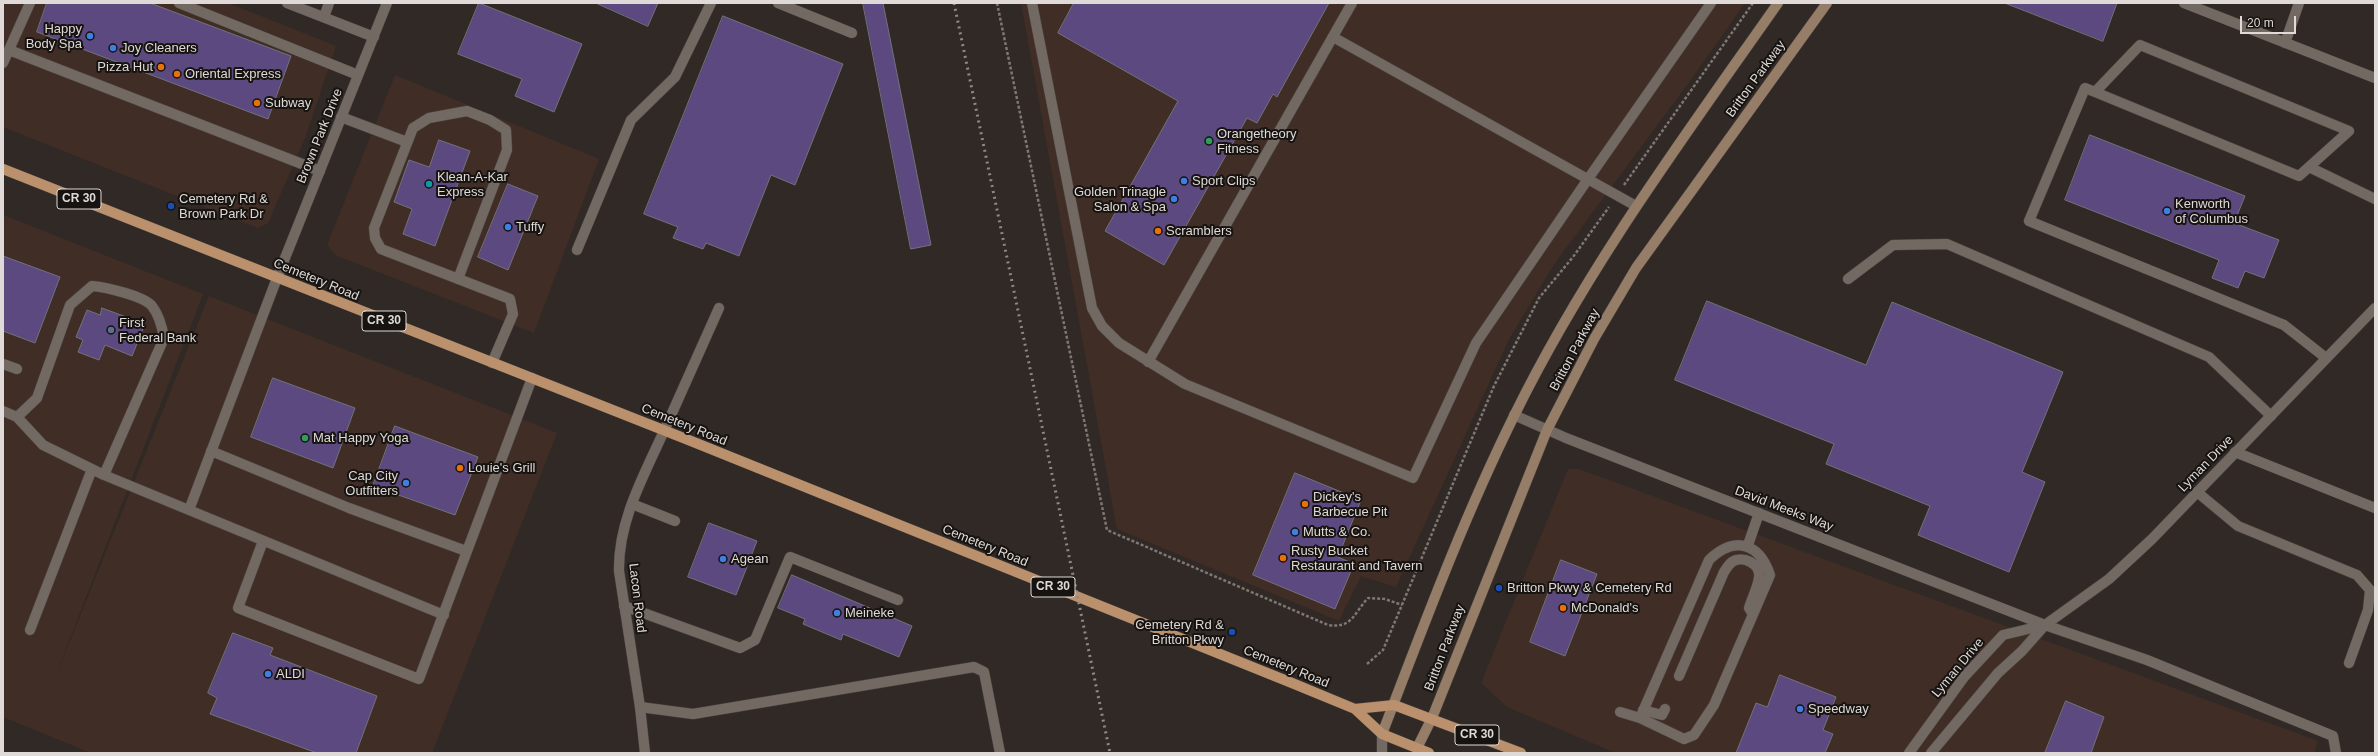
<!DOCTYPE html>
<style>
body{margin:0}
#map{position:relative;width:2378px;height:756px;overflow:hidden;background:#312925;font-family:Helvetica,sans-serif}
canvas{display:block}
.frame{position:absolute;inset:0;border:4px solid #dfdad7;pointer-events:none}
.scale{position:absolute;left:2240px;top:16px;width:56px;height:18px;box-sizing:border-box;border:2px solid #dfdad7;border-top:0;padding-left:5px;font-size:12px;line-height:14px;white-space:nowrap;color:#dfdad7;-webkit-text-stroke:3px #161311;paint-order:stroke}
</style>
<div id="map">
<canvas width="2378" height="756"></canvas>
<div class="frame"></div>
<div class="scale">20 m</div>
</div>
<script>
const ctx = document.querySelector('canvas').getContext('2d');
ctx.lineJoin = 'round';
function fill(path, color) { ctx.fillStyle = color; ctx.fill(path, 'evenodd'); }
function strokePath(path, color, width, dash) { ctx.strokeStyle = color; ctx.lineWidth = width; ctx.lineCap = dash ? 'butt' : 'round'; ctx.setLineDash(dash || []); ctx.stroke(path); }
function write(font, color, halo, rows, align = 'center') {
  ctx.font = font + ' Helvetica,sans-serif'; ctx.lineWidth = 4; ctx.setLineDash([]); ctx.textBaseline = 'middle'; ctx.strokeStyle = halo; ctx.fillStyle = color; for (const [text, x, y, turn = 0] of rows) {
    ctx.save(); ctx.translate(x, y); ctx.rotate((+turn || 0) * Math.PI / 180); ctx.textAlign = isNaN(turn) ? turn : align; if (halo) ctx.strokeText(text, 0, 0); ctx.fillText(text, 0, 0); ctx.restore();
  }
}
const commercial = new Path2D(`
 M3 3H228L336 46 305 138 268 223 258 228 3 127Z
 M1021 3H1745L1690 81 1555 263 1509 339 1396 587 1361 576 1339 621 1117 529Z
 M395 75 599 159 534 333 335 255 327 245Z
 M3 215 203 294 51 688 209 296 557 433 432 753H91L3 717Z
 M1568 469H1579L2318 741 2314 753H1616L1507 707 1481 683Z`);
const building = new Path2D(`
 M47 3H150L291 56 268 119 37 32Z
 M479 3 582 44 554 112 515 96 522 79 458 54Z
 M596 3H658L648 26Z
 M863 3H883L931 245 911 249Z
 M1074 3H1329L1277 97 1273 94 1257 123 1247 118 1164 265 1105 231 1178 101 1058 33Z
 M2005 3H2117L2103 41Z
 M723 16 843 64 795 185 771 175 739 256 706 243 703 249 673 238 678 227 644 214Z
 M2090 135 2245 196 2234 223 2279 240 2264 278 2245 271 2238 288 2212 278 2219 260 2065 200Z
 M439 140 470 151 435 246 403 234 412 209 394 202 409 160 429 167Z
 M508 184 538 196 508 270 478 257Z
 M3 256 60 277 35 343 3 331Z
 M1707 301 1866 365 1892 302 2063 372 2022 472 2045 482 2009 572 1918 535 1930 506 1826 464 1834 444 1675 380Z
 M102 308 145 324 132 356 105 345 99 360 78 352 83 340 76 337 87 310 100 315Z
 M273 378 355 408 333 468 251 437Z
 M395 426 478 457 455 515 373 486Z
 M1295 473 1361 500 1338 557 1354 564 1335 609 1253 575Z
 M709 523 757 541 736 595 688 577Z
 M1561 560 1597 574 1565 656 1530 642Z
 M792 575 912 626 899 657 843 634 841 640 803 624 805 619 778 608Z
 M233 633 273 648 270 655 377 696 356 753H317L210 714 217 698 208 693Z
 M1780 675 1836 697 1823 730 1833 734 1825 753H1736L1756 703 1767 707Z
 M2066 701 2104 717 2091 753H2045Z`);
const path = new Path2D(`
 M997 3 1107 530 1328 625C1352 629 1354 613 1368 598L1385 599 1402 605
 M1624 185 1753 3
 M1367 664 1383 650 1494 386 1539 298 1573 257 1609 207`);
const lane = new Path2D(`
 M179 3 358 75
 M287 3 374 37
 M778 3 852 33
 M1032 3 1092 308 1102 326 1119 343 1185 384 1413 478 1476 343 1588 179 1711 3
 M2184 3 2375 78
 M324 17 329 3
 M1333 37 1636 206
 M2285 43 2299 3
 M9 50 320 171
 M3 63 30 3
 M2095 92 2140 45 2349 131 2299 176 2095 92 2085 88 2029 221 2284 325 2326 358
 M341 117 407 142
 M2309 167 2375 199
 M577 250 631 120 675 77 711 3
 M458 279 507 150 506 130 490 120 467 111 429 118 413 128 374 228 375 238 381 249 510 299 513 314 492 363
 M1848 279 1893 245 1947 244 2209 357 2271 416
 M3 364 17 369
 M3 411 17 417 43 445 104 475 444 615
 M17 417 37 398 70 305 92 286C105 287 144 296 152 306 159 315 162 326 164 338L104 475
 M664 431 719 308
 M211 451 349 508 466 551
 M2235 452 2375 508
 M2197 492 2238 526 2357 575 2370 590 2368 610 2349 663
 M632 504 675 521
 M189 510 277 278
 M263 541 238 608 419 679 532 378
 M1748 545 1759 513
 M624 606 740 648 755 640 790 557 898 600
 M2045 625 2147 660 2333 736 2336 753
 M30 630 92 469
 M1679 676 1724 572C1726 569 1729 564 1732 562 1743 555 1761 564 1759 577 1758 587 1752 598 1749 608L1752 613
 M640 707 693 714 974 667 984 672 1000 753
 M1643 710 1662 715 1665 709
 M1620 712 1640 718 1684 739 1694 735 1714 705 1770 575C1759 542 1734 536 1709 560L1640 718`);
const street = new Path2D(`
 M277 278 387 3
 M1148 362 1352 3
 M1514 415 1566 438 2045 625
 M645 753 640 707 619 571C618 521 644 475 664 431
 M1382 753V734
 M1909 753 1964 677 2003 635 2045 625
 M1931 753 1998 673 2022 651 2045 625 2109 579 2152 539 2375 308`);
const secondary = new Path2D(`
 M1382 734C1423 627 1463 519 1514 416 1586 269 1684 137 1778 3
 M1417 748 1432 718 1547 430 1594 339 1636 268 1827 3`);
const primary = new Path2D(`
 M3 169 691 441 1292 683 1355 709 1382 734 1429 753
 M1355 709 1394 705 1521 753`);
const rail = new Path2D(`
 M954 3 1110 753`);
const markers = [
 [90,36,4,"#3f7fe0"],
 [113,48,4,"#3f7fe0"],
 [161,67,4,"#e8710a"],
 [177,74,4,"#e8710a"],
 [257,103,4,"#e8710a"],
 [1209,141,4,"#2e9e5b"],
 [1184,181,4,"#3f7fe0"],
 [429,184,4,"#0f9aa8"],
 [1174,199,4,"#3f7fe0"],
 [171,206,4,"#1a4fb4"],
 [2167,211,4,"#3f7fe0"],
 [508,227,4,"#3f7fe0"],
 [1158,231,4,"#e8710a"],
 [111,330,4,"#5c6f8a"],
 [305,438,4,"#2e9e5b"],
 [460,468,4,"#e8710a"],
 [406,483,4,"#3f7fe0"],
 [1305,504,4,"#e8710a"],
 [1295,532,4,"#3f7fe0"],
 [1283,558,4,"#e8710a"],
 [723,559,4,"#3f7fe0"],
 [1499,588,4,"#1a4fb4"],
 [1563,608,4,"#e8710a"],
 [837,613,4,"#3f7fe0"],
 [1232,632,4,"#1a4fb4"],
 [268,674,4,"#3f7fe0"],
 [1800,709,4,"#3f7fe0"]
];
const shields = [
 [79,199,44],
 [384,321,44],
 [1053,587,44],
 [1477,735,44]
];
const shieldNames = [
 ["CR 30",79,199],
 ["CR 30",384,321],
 ["CR 30",1053,587],
 ["CR 30",1477,735]
];
const poiNames = [
 ["Happy",82,29,"right"],
 ["Body Spa",82,44,"right"],
 ["Joy Cleaners",121,48],
 ["Pizza Hut",153,67,"right"],
 ["Oriental Express",185,74],
 ["Subway",265,103],
 ["Orangetheory",1217,134],
 ["Fitness",1217,149],
 ["Klean-A-Kar",437,177],
 ["Express",437,192],
 ["Sport Clips",1192,181],
 ["Golden Trinagle",1166,192,"right"],
 ["Salon & Spa",1166,207,"right"],
 ["Cemetery Rd &",179,199],
 ["Brown Park Dr",179,214],
 ["Kenworth",2175,204],
 ["of Columbus",2175,219],
 ["Tuffy",516,227],
 ["Scramblers",1166,231],
 ["First",119,323],
 ["Federal Bank",119,338],
 ["Mat Happy Yoga",313,438],
 ["Louie's Grill",468,468],
 ["Cap City",398,476,"right"],
 ["Outfitters",398,491,"right"],
 ["Dickey's",1313,497],
 ["Barbecue Pit",1313,512],
 ["Mutts & Co.",1303,532],
 ["Rusty Bucket",1291,551],
 ["Restaurant and Tavern",1291,566],
 ["Agean",731,559],
 ["Britton Pkwy & Cemetery Rd",1507,588],
 ["McDonald's",1571,608],
 ["Meineke",845,613],
 ["Cemetery Rd &",1224,625,"right"],
 ["Britton Pkwy",1224,640,"right"],
 ["ALDI",276,674],
 ["Speedway",1808,709]
];
const streetNames = [
 ["Britton Parkway",1756,79,-54],
 ["Brown Park Drive",320,136,-68],
 ["Cemetery Road",316,280,22],
 ["Britton Parkway",1575,350,-62],
 ["Cemetery Road",684,425,22],
 ["Lyman Drive",2206,464,-46],
 ["David Meeks Way",1784,509,21],
 ["Cemetery Road",985,546,22],
 ["Lacon Road",637,598,83],
 ["Britton Parkway",1445,648,-69],
 ["Cemetery Road",1286,667,22],
 ["Lyman Drive",1958,668,-50]
];
fill(commercial, '#402e26');
fill(building, '#5b4980');
strokePath(building, '#73717a', 1);
strokePath(lane, '#4c4642', 11);
strokePath(street, '#4c4642', 11);
strokePath(secondary, '#4c4642', 11);
strokePath(primary, '#4c4642', 11);
strokePath(path, '#7e7774', 2.5, [3, 2]);
strokePath(lane, '#726963', 10);
strokePath(street, '#726963', 10);
strokePath(secondary, '#967d68', 10);
strokePath(primary, '#bb916d', 10);
strokePath(rail, '#8f8885', 3, [2, 4]);
for (const [x, y, r, color] of markers) { const dot = new Path2D(); dot.arc(x, y, r, 0, 2 * Math.PI); ctx.fillStyle = color; ctx.fill(dot); strokePath(dot, '#161311', 1.5); }
for (const [x, y, w] of shields) { const box = new Path2D(); box.roundRect(x - w / 2, y - 10, w, 20, 3); ctx.fillStyle = '#161311'; ctx.fill(box); strokePath(box, '#dfdad7', 1); }
write('bold 12px', '#dfdad7', null, shieldNames);
write('13px', '#dfdad7', '#161311', poiNames, 'left');
write('13px', '#dfdad7', '#161311', streetNames);
</script>
